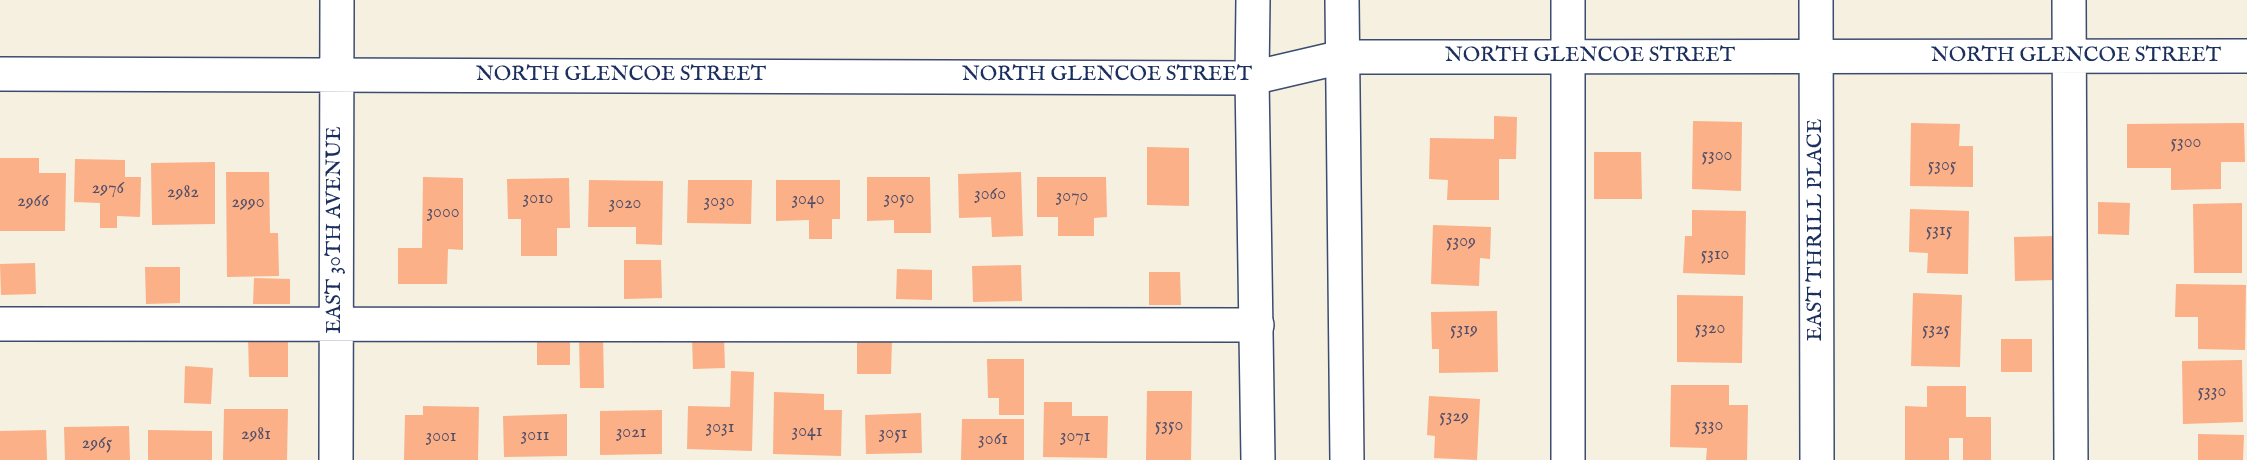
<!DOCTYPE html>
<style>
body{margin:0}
canvas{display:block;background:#f5f0df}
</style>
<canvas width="2247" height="460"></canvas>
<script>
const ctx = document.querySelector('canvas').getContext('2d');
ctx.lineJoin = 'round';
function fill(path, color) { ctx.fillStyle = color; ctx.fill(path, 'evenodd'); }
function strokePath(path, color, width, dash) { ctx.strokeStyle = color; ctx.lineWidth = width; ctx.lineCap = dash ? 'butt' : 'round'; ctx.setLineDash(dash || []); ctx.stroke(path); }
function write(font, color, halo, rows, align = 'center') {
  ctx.font = font + ' "IM FELL English",serif'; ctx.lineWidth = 5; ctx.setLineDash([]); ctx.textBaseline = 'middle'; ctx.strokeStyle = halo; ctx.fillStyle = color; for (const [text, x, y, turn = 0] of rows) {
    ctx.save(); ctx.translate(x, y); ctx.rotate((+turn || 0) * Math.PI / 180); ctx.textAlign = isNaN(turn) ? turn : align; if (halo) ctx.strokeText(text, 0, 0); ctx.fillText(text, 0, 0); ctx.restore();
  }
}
const building = new Path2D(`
 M1494 116 1517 117 1516 159H1499V200H1447L1448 180 1429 179 1430 138 1494 139Z
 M1693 121 1742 122 1741 191 1692 189Z
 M1911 123 1960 124 1959 146H1973V187L1910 186Z
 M2244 123 2245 162H2221V189L2171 190V168H2127V124Z
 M1147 147 1189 148V206L1147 205Z
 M1594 152H1641L1642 199H1594Z
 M0 158H39V173H66L65 231H0Z
 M75 159 125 160V177H141L140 217 117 216V228H100V203L74 202Z
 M215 162V224L152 225 151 163Z
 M226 172H269L270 233H278L279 276 227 277Z
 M1021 172 1023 236 992 237 991 217 959 218 958 174Z
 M423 177 463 178V250L448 249 447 284H398V248H422Z
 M867 177H930L931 233H894V220L867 221Z
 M1037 177H1106L1107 217 1094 218V236H1058V217H1037Z
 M569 178 570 228H557V256H521V219H508L507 179Z
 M589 180 663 181 662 245 636 244V227H588Z
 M688 180H752L751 224 687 223Z
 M776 180H840V219H832V239H809V220L776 221Z
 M2098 202 2130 203 2129 235 2098 234Z
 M2242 203V273H2194L2193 204Z
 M1910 209 1969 211 1968 274 1927 273 1928 253 1909 252Z
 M1692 210 1746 211 1745 275 1683 273 1685 236H1692Z
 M1433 225 1491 227 1490 259 1480 258 1479 286 1431 284Z
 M2055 236 2056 280 2015 281 2014 237Z
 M624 260H661L662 298 624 299Z
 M35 263 36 294 1 295 0 264Z
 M1021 265 1022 301 973 302 972 266Z
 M145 267H180V303L146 304Z
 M897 269 932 270V300L896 299Z
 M1149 272H1180L1181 305H1149Z
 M254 278 290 279V304H253Z
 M2176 284 2246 285 2245 350 2198 349V317H2175Z
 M1913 293 1962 295 1960 367 1911 366Z
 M1677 295 1743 296 1742 363 1677 362Z
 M1497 311 1498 372 1439 373V349H1432L1431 312Z
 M537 334H570V365H537Z
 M603 334 604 388H580L579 335Z
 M288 335V377H249L248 336Z
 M724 337 725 368 693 369 692 338Z
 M2001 339H2032V372H2001Z
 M857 340H892L891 374H857Z
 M987 359H1024V415H999V398H988Z
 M2242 360 2243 422 2183 424 2182 361Z
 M185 366 213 368 211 404 184 403Z
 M731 371 754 372 752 451 687 449 688 406 730 407Z
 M1671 385H1729V405H1748L1747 460H1706L1707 448 1670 447Z
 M1927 386H1966V417H1991V460H1963V438H1949V460H1905V406L1927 407Z
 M1147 391H1192L1191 460H1146Z
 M774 392 824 394V410H842L841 456 773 454Z
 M1429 396 1480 399 1477 460 1434 458 1435 436 1427 435Z
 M1044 402H1072V416H1108L1107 458 1043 457Z
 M423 406 479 407 478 460H404L405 415H423Z
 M224 409H288L287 460H223Z
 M662 410V454L600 455V411Z
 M921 413 922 453 866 454 865 415Z
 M567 414V456L504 457 503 416Z
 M962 419H1024V460H961Z
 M129 426 130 460H65L64 427Z
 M46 430 47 460H0V431Z
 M148 430 212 431V460H148Z
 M2198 434 2244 435 2243 460H2198Z`);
const minor = new Path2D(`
 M1568 0V460
 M1816 0 1817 460
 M2069 0 2071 460
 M0 74 1252 78 1342 57 2247 56
 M0 324 1257 325
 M336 460 337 0`);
const major = new Path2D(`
 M1253 0 1252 78 1258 460
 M1342 0 1347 460`);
const numberNames = [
 ["5300",2186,143],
 ["5300",1717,156],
 ["5305",1942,166],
 ["2976",108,189],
 ["2982",183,193],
 ["3060",990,195],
 ["3070",1072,197],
 ["3010",538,199],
 ["3050",899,199],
 ["3040",808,200],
 ["2966",33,202],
 ["3030",719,202],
 ["2990",248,203],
 ["3020",625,204],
 ["3000",443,213],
 ["5315",1939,231],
 ["5309",1461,242],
 ["5310",1715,255],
 ["5320",1710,329],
 ["5319",1464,330],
 ["5325",1936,330],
 ["5330",2212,392],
 ["5329",1454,417],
 ["5350",1169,426],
 ["5330",1709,426],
 ["3031",720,428],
 ["3041",807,432],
 ["3021",631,433],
 ["3051",893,434],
 ["2981",256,435],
 ["3011",535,436],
 ["3001",441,437],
 ["3071",1075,437],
 ["3061",993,440],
 ["2965",97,444]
];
const streetNames = [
 ["NORTH GLENCOE STREET",1590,57],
 ["NORTH GLENCOE STREET",2076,57],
 ["NORTH GLENCOE STREET",621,76],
 ["NORTH GLENCOE STREET",1107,76],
 ["EAST 30TH AVENUE",336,230,-90],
 ["EAST THRILL PLACE",1817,230,-90]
];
fill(building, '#fbb088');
strokePath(minor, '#3c4c71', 36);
strokePath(major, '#3c4c71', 36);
strokePath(minor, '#fff', 33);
strokePath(major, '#fff', 33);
write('18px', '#534f68', null, numberNames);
write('21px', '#1b2f5e', '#fff', streetNames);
</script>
